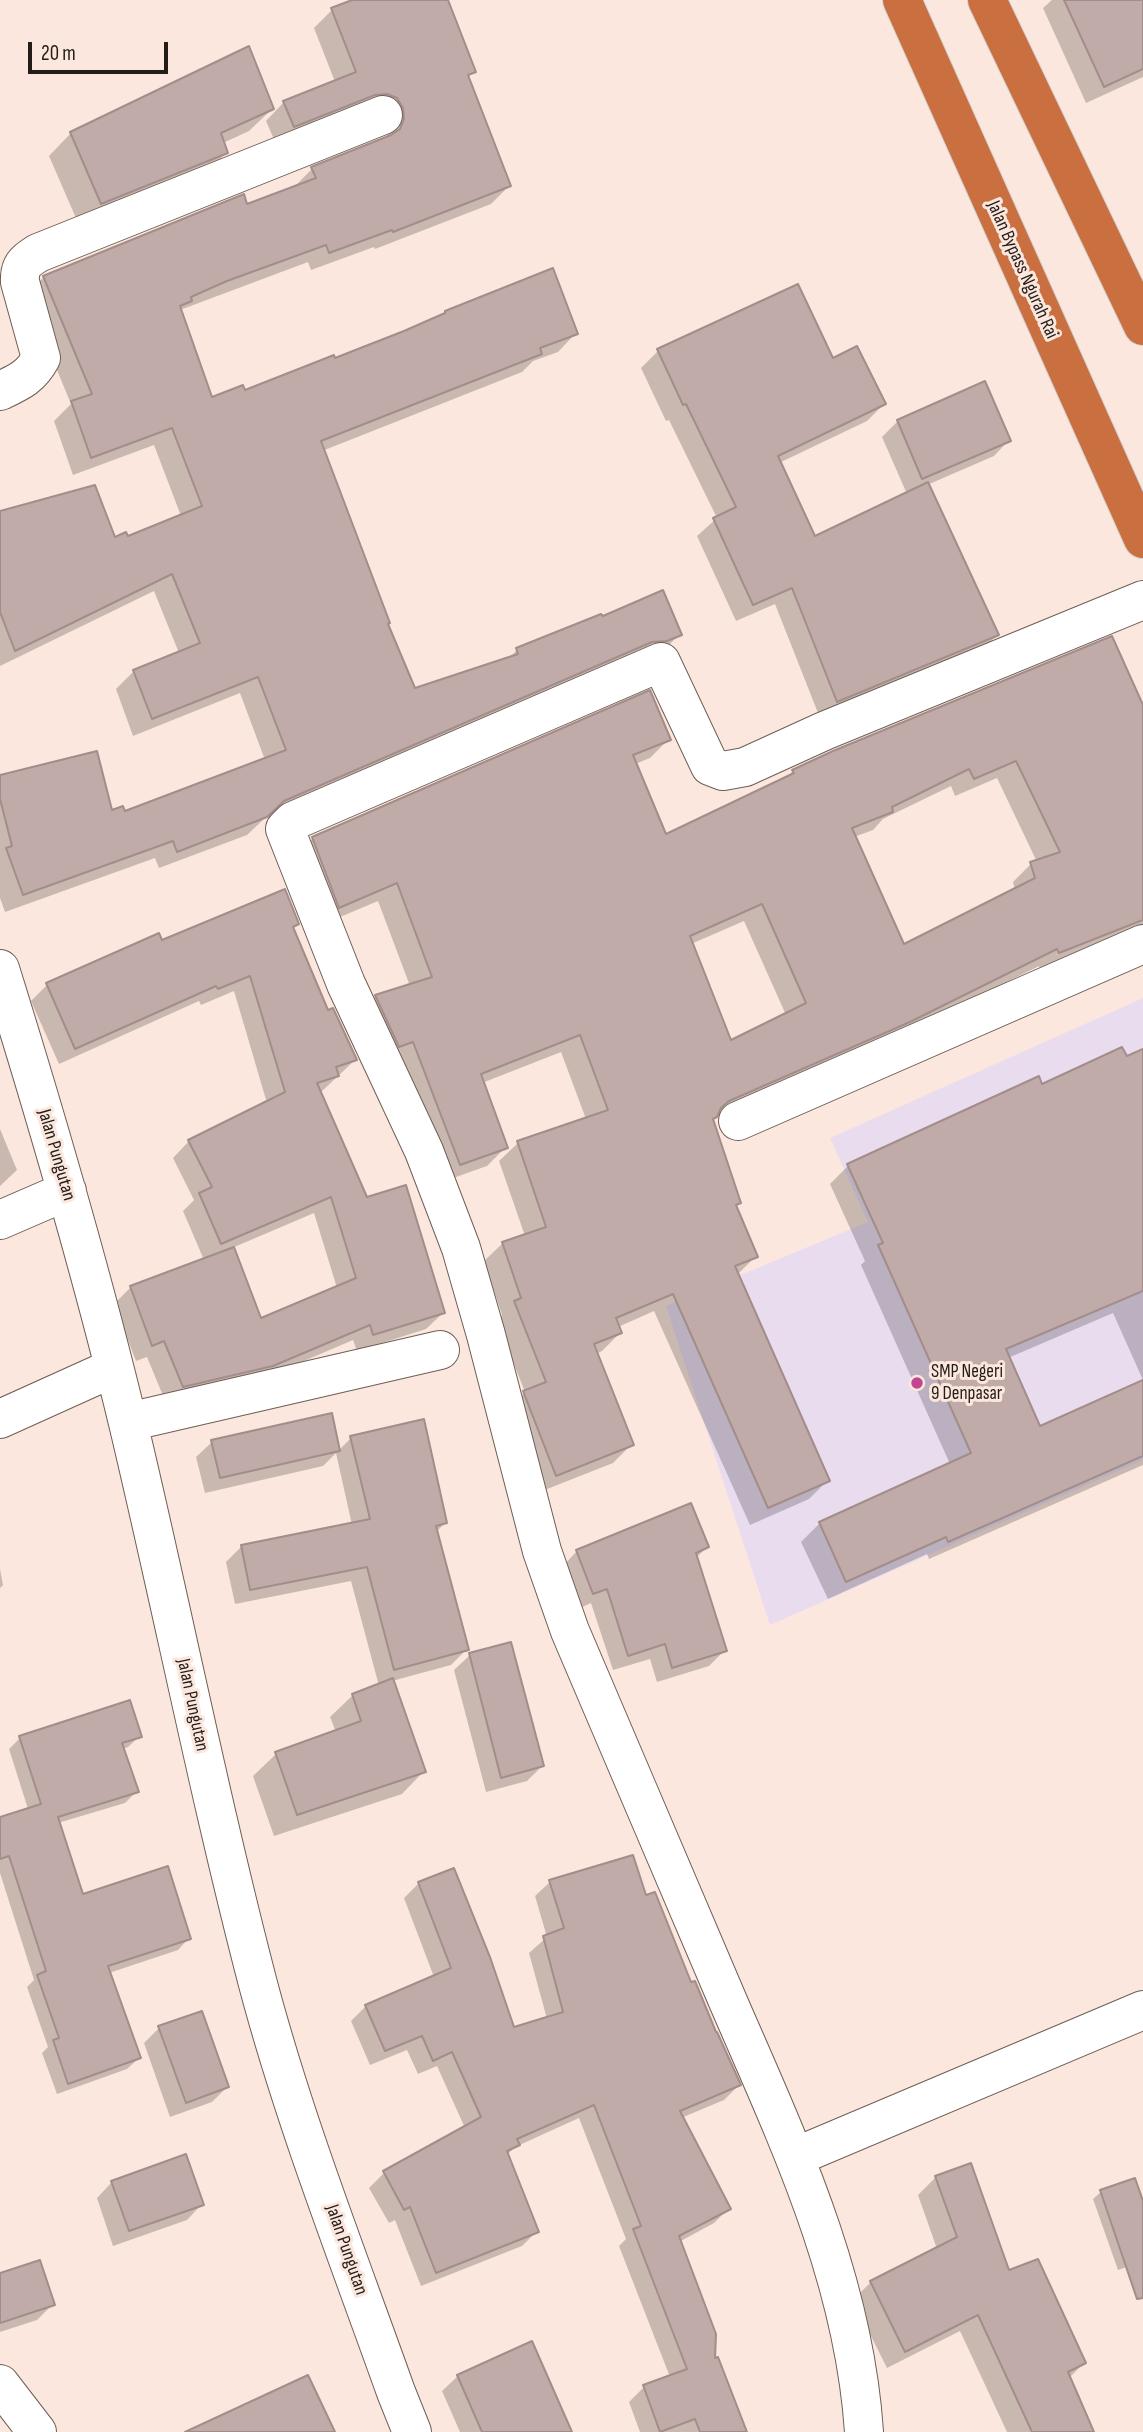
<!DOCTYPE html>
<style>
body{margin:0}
#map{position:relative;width:1143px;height:2432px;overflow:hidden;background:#fbe7dd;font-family:"Sofia Sans Condensed",sans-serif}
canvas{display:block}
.scale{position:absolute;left:28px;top:42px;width:140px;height:32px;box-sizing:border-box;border:4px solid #231c18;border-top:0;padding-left:9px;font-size:21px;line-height:24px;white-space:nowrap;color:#231c18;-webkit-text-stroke:5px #fbe7dd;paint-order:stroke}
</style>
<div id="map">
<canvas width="1143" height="2432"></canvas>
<div class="scale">20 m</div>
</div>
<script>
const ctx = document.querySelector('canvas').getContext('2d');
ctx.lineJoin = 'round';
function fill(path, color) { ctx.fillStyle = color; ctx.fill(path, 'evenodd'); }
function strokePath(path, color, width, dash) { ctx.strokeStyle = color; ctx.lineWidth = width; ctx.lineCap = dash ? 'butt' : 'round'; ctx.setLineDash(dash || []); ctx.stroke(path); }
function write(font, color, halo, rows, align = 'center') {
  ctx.font = font + ' "Sofia Sans Condensed",sans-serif'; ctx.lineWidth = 6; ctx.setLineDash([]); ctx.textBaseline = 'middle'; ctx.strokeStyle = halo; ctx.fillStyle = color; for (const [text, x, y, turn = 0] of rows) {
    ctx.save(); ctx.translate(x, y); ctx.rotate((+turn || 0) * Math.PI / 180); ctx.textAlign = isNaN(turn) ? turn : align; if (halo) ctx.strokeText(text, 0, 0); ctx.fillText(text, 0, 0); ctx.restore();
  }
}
const education = new Path2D(`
 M1143 998V1460L770 1625 666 1306 868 1222 830 1138Z`);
const shadow = new Path2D(`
 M357 0H446L474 71 467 78 509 186 491 204 375 249 374 247 311 270 308 262 180 310 211 399 244 392 334 360 442 316 446 312 576 333 558 352 533 361 522 372 322 451 387 625 414 691 508 659 517 650 680 634 662 652 633 659 264 819 247 835 159 868 155 858 5 912 0 898V777L111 813H124L265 760 240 693 133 736 116 689 134 671 179 653 154 591 0 666V513L114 539 127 538 181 516 154 445 73 475 54 421 71 404 26 295 44 277 246 207 294 187 312 169 387 139 386 126 276 144 266 121 284 102 335 82 314 28 332 10Z
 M1052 0H1143V77L1086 103 1043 8Z
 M272 109 249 131 223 143 226 153 204 175 79 225 49 156 71 133Z
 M658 351 832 360 884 404 867 421 779 463 814 539 907 494 882 437 898 421 1009 440 994 456 927 485 997 635 980 652 820 718 775 604 736 621 697 536 717 518 669 420 666 421 641 368Z
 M1143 709V930L1040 970 1039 966 889 1040 715 1116 711 1120 739 1203 735 1207 756 1256 737 1275 828 1480 809 1499 750 1525 654 1311 618 1327 620 1333 602 1351 596 1354 631 1445 613 1463 537 1493 506 1411 525 1392 497 1321 502 1315 484 1261 503 1243 525 1236 499 1161 518 1143 586 1119 561 1052 482 1083 506 1147 487 1166 442 1182 358 1015 376 996 410 986 378 901 321 925 294 857 313 838 669 739 650 758 635 764 665 836 785 779 793 771ZM997 778 1037 862 1031 864 1013 882 1015 890 903 946 854 837 873 830 883 819 951 786 955 796ZM744 921 786 1015 730 1042 691 944Z
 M297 924 292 929 327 1012 355 1060 320 1093 366 1200 443 1313 426 1329 357 1351 353 1340 255 1382 166 1403 147 1357 136 1361 114 1304 131 1287 204 1260 183 1211 194 1200 173 1158 189 1141 267 1103 234 991 201 1005 199 1001 59 1064 31 1001 47 985 161 942ZM314 1213 337 1288 260 1320 232 1248Z
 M1143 1051V1380L1113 1313 1008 1358 1039 1428 1143 1382V1465L929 1559 927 1554 828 1599 801 1542 820 1523 950 1464 861 1265 865 1261 830 1184 848 1166 1041 1086 1126 1059Z
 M0 1129 17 1170 0 1186Z
 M351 1438 446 1522 436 1532 467 1649 451 1665 392 1681 424 1771 402 1794 274 1836 253 1776 276 1754 336 1732 330 1717 353 1695 379 1686 351 1581 235 1604 226 1562 242 1546 352 1525 336 1453 323 1466 205 1493 196 1457 212 1442 338 1451Z
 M707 1547 696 1558 725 1650 709 1666 657 1682 650 1659 613 1670 591 1603 578 1609 562 1567 577 1551Z
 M0 1569 3 1585 0 1588Z
 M470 1655 542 1766 527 1781 486 1792 454 1670Z
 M140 1736 128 1747 123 1749 137 1791 125 1803 58 1823 82 1896 189 1938 178 1950 109 1973 139 2058 127 2069 57 2094 42 2053 48 2047 27 1987 34 1980 0 1873V1819L28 1809 9 1749 20 1738Z
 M550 1882 644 1898 739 2085 724 2100 681 2118 729 2208 714 2223 679 2242 713 2361 745 2432H640L629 2402 644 2387 670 2377 619 2246 626 2239 579 2118 515 2147 507 2155 537 2231 522 2246 421 2286 395 2220 389 2223 369 2188 384 2173 465 2128 437 2066 418 2074 407 2050 370 2065 351 2021 366 2006 434 1977 404 1898 419 1883 513 2029 547 2019 529 1953 547 1937 535 1896Z
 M159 2028 227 2087 212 2102 170 2117 144 2043Z
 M936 2177 1008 2272 1084 2363 1069 2378 1092 2432H1007L960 2331 887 2368 853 2300 871 2282 937 2249 918 2195Z
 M1134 2180 1143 2206V2261L1118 2270 1093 2199 1101 2192Z
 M112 2182 202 2204 187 2220 113 2246 97 2198Z
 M0 2275 53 2304 37 2320 0 2332Z
 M458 2376 569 2432H460L442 2391Z`);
const building = new Path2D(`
 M352 0H448L476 72 468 75 511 186 393 232 392 230 329 253 326 245 227 281 191 297 192 301 180 306 212 397 243 385 245 390 334 355 335 358 404 331 445 313V311L553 268 578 334 540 348 542 354 321 441 390 623 388 624 415 688 518 654 516 648 601 614 603 616 663 590 682 635 667 641 652 642 284 801 267 817 177 852 173 841 23 895 6 848 12 846 0 799V775L97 751 112 810 123 806 125 811 286 750 258 677 152 719 133 670 200 643 172 574 15 651 0 612V511L95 485 115 537 126 532 128 536 202 506 172 428 91 458 71 401 92 394 43 276 244 194 247 204 316 178 311 167 391 135 400 129 404 119 403 108 397 98 387 94 375 95 294 127 283 101 356 72 331 8Z
 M1064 0H1143V69L1104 87Z
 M249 46 274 109 221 133 228 153 101 204 70 132Z
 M798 284 833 358 857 346 886 404 778 456 815 536 928 482 999 635 837 702 792 588 753 605 713 518 736 507 686 404 683 405 657 349Z
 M985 381 1011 441 922 479 897 420Z
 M1112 636 1143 705V920L1059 953 1057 949 910 1022 729 1101 721 1108 717 1117 713 1119 741 1203 736 1205 758 1257 735 1266 830 1481 768 1508 673 1294 616 1318 622 1333 594 1344 634 1445 556 1476 523 1391 546 1382 514 1301 521 1298 502 1242 546 1227 517 1141 608 1110 580 1035 481 1074 508 1148 460 1165 413 1042 399 1047 375 995 432 977 397 883 339 908 312 837 650 690 671 740 633 755 666 834 794 773 792 770 833 751ZM1016 761 1060 852 1030 862 1035 878 904 944 852 828 893 812 892 807 969 769 974 779ZM762 904 806 1003 731 1040 690 936Z
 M285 889 299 924 293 927 328 1010 333 1008 357 1060 336 1067 339 1076 317 1083 367 1197 406 1185 445 1313 373 1335 370 1325 273 1366 183 1387 164 1341 152 1346 130 1286 234 1247 261 1318 356 1278 331 1197 221 1244 199 1193 212 1187 188 1140 285 1092 250 976 218 989 216 986 75 1049 46 983 159 933 162 940Z
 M1122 1047 1127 1056 1143 1049V1291L1006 1349 1040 1426 1143 1380V1456L948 1542 946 1537 846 1582 819 1522 971 1453 878 1245 883 1243 847 1164 1039 1076 1042 1084Z
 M332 1413 340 1451 220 1478 211 1440Z
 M424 1419 447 1523 436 1526 469 1650 394 1670 367 1567 250 1590 241 1545 370 1519 350 1436Z
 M691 1503 709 1547 696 1553 727 1651 672 1668 665 1644 628 1656 607 1589 593 1594 576 1550Z
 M511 1642 544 1766 501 1778 469 1653Z
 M393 1678 426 1772 297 1815 275 1752 361 1721 352 1694Z
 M130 1700 142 1737 122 1743 139 1792 58 1817 83 1894 168 1866 191 1939 108 1966 141 2058 68 2084 53 2040 59 2038 37 1975 46 1971 9 1856 0 1859V1817L41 1804 19 1736Z
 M633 1855 646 1895 655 1892 691 1982 695 1981 716 2032H717L741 2085 680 2111 731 2209 679 2236 716 2334 715 2358 718 2357 747 2432H700L695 2419 660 2432 643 2385 687 2369 633 2229 641 2226 594 2105 517 2139 520 2145 507 2151 539 2232 436 2273 410 2207 404 2210 383 2171 481 2117 452 2052 433 2061 422 2036 385 2051 365 2005 451 1968 418 1882 454 1868 490 1957 514 2027 563 2012 543 1936 564 1928 549 1880Z
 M202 2011 229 2087 186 2103 158 2026Z
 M186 2154 204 2205 129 2231 111 2181Z
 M971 2163 1009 2270 1038 2259 1086 2363 1068 2372 1094 2432H1032L978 2315 905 2352 870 2281 957 2237 935 2176Z
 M1135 2178 1143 2201V2298L1137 2299 1100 2190Z
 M40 2260 55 2305 0 2323V2273Z
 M532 2341 572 2432H482L457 2375Z
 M308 2375 335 2432H185Z`);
const minor = new Path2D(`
 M0 391C19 382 31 377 41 358L20 282C19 266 25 261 38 253L383 115
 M0 969C47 1120 92 1273 129 1427 173 1612 210 1800 258 1984 295 2123 348 2257 396 2392L412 2432
 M738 1121 1143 944
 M0 1220 67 1191
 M0 1419 113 1368
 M128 1422 440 1350
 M795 2157 1143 2010
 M0 2384 37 2432
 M864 2432C854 2280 790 2144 730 2006 677 1881 623 1756 570 1631L542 1551 486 1335 461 1248 424 1151 346 984 285 829 293 821 661 662 710 766 723 771 745 767 824 731 1143 600`);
const highway = new Path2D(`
 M902 0 1143 539
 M987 0 1143 326`);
const markers = [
 [917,1383,7,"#c34592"]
];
const streetNames = [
 ["Jalan Bypass Ngurah Rai",1022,270,66],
 ["Jalan Pungutan",56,1155,74],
 ["Jalan Pungutan",192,1705,78],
 ["Jalan Pungutan",346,2250,71]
];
const poiNames = [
 ["SMP Negeri",931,1372],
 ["9 Denpasar",931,1394]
];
fill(education, '#eadcef');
fill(shadow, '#0003');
fill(building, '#c1aba8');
strokePath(building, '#a28d8a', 2);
strokePath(minor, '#6e5e55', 40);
strokePath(highway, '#d3d2d1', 40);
strokePath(minor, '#fff', 38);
strokePath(highway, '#c96f40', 38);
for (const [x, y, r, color] of markers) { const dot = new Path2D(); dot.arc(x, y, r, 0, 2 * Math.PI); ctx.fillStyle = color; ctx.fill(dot); strokePath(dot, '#fbe7dd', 2.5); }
write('19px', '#231c18', '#fbe7dd', streetNames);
write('19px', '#231c18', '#fbe7dd', poiNames, 'left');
</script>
